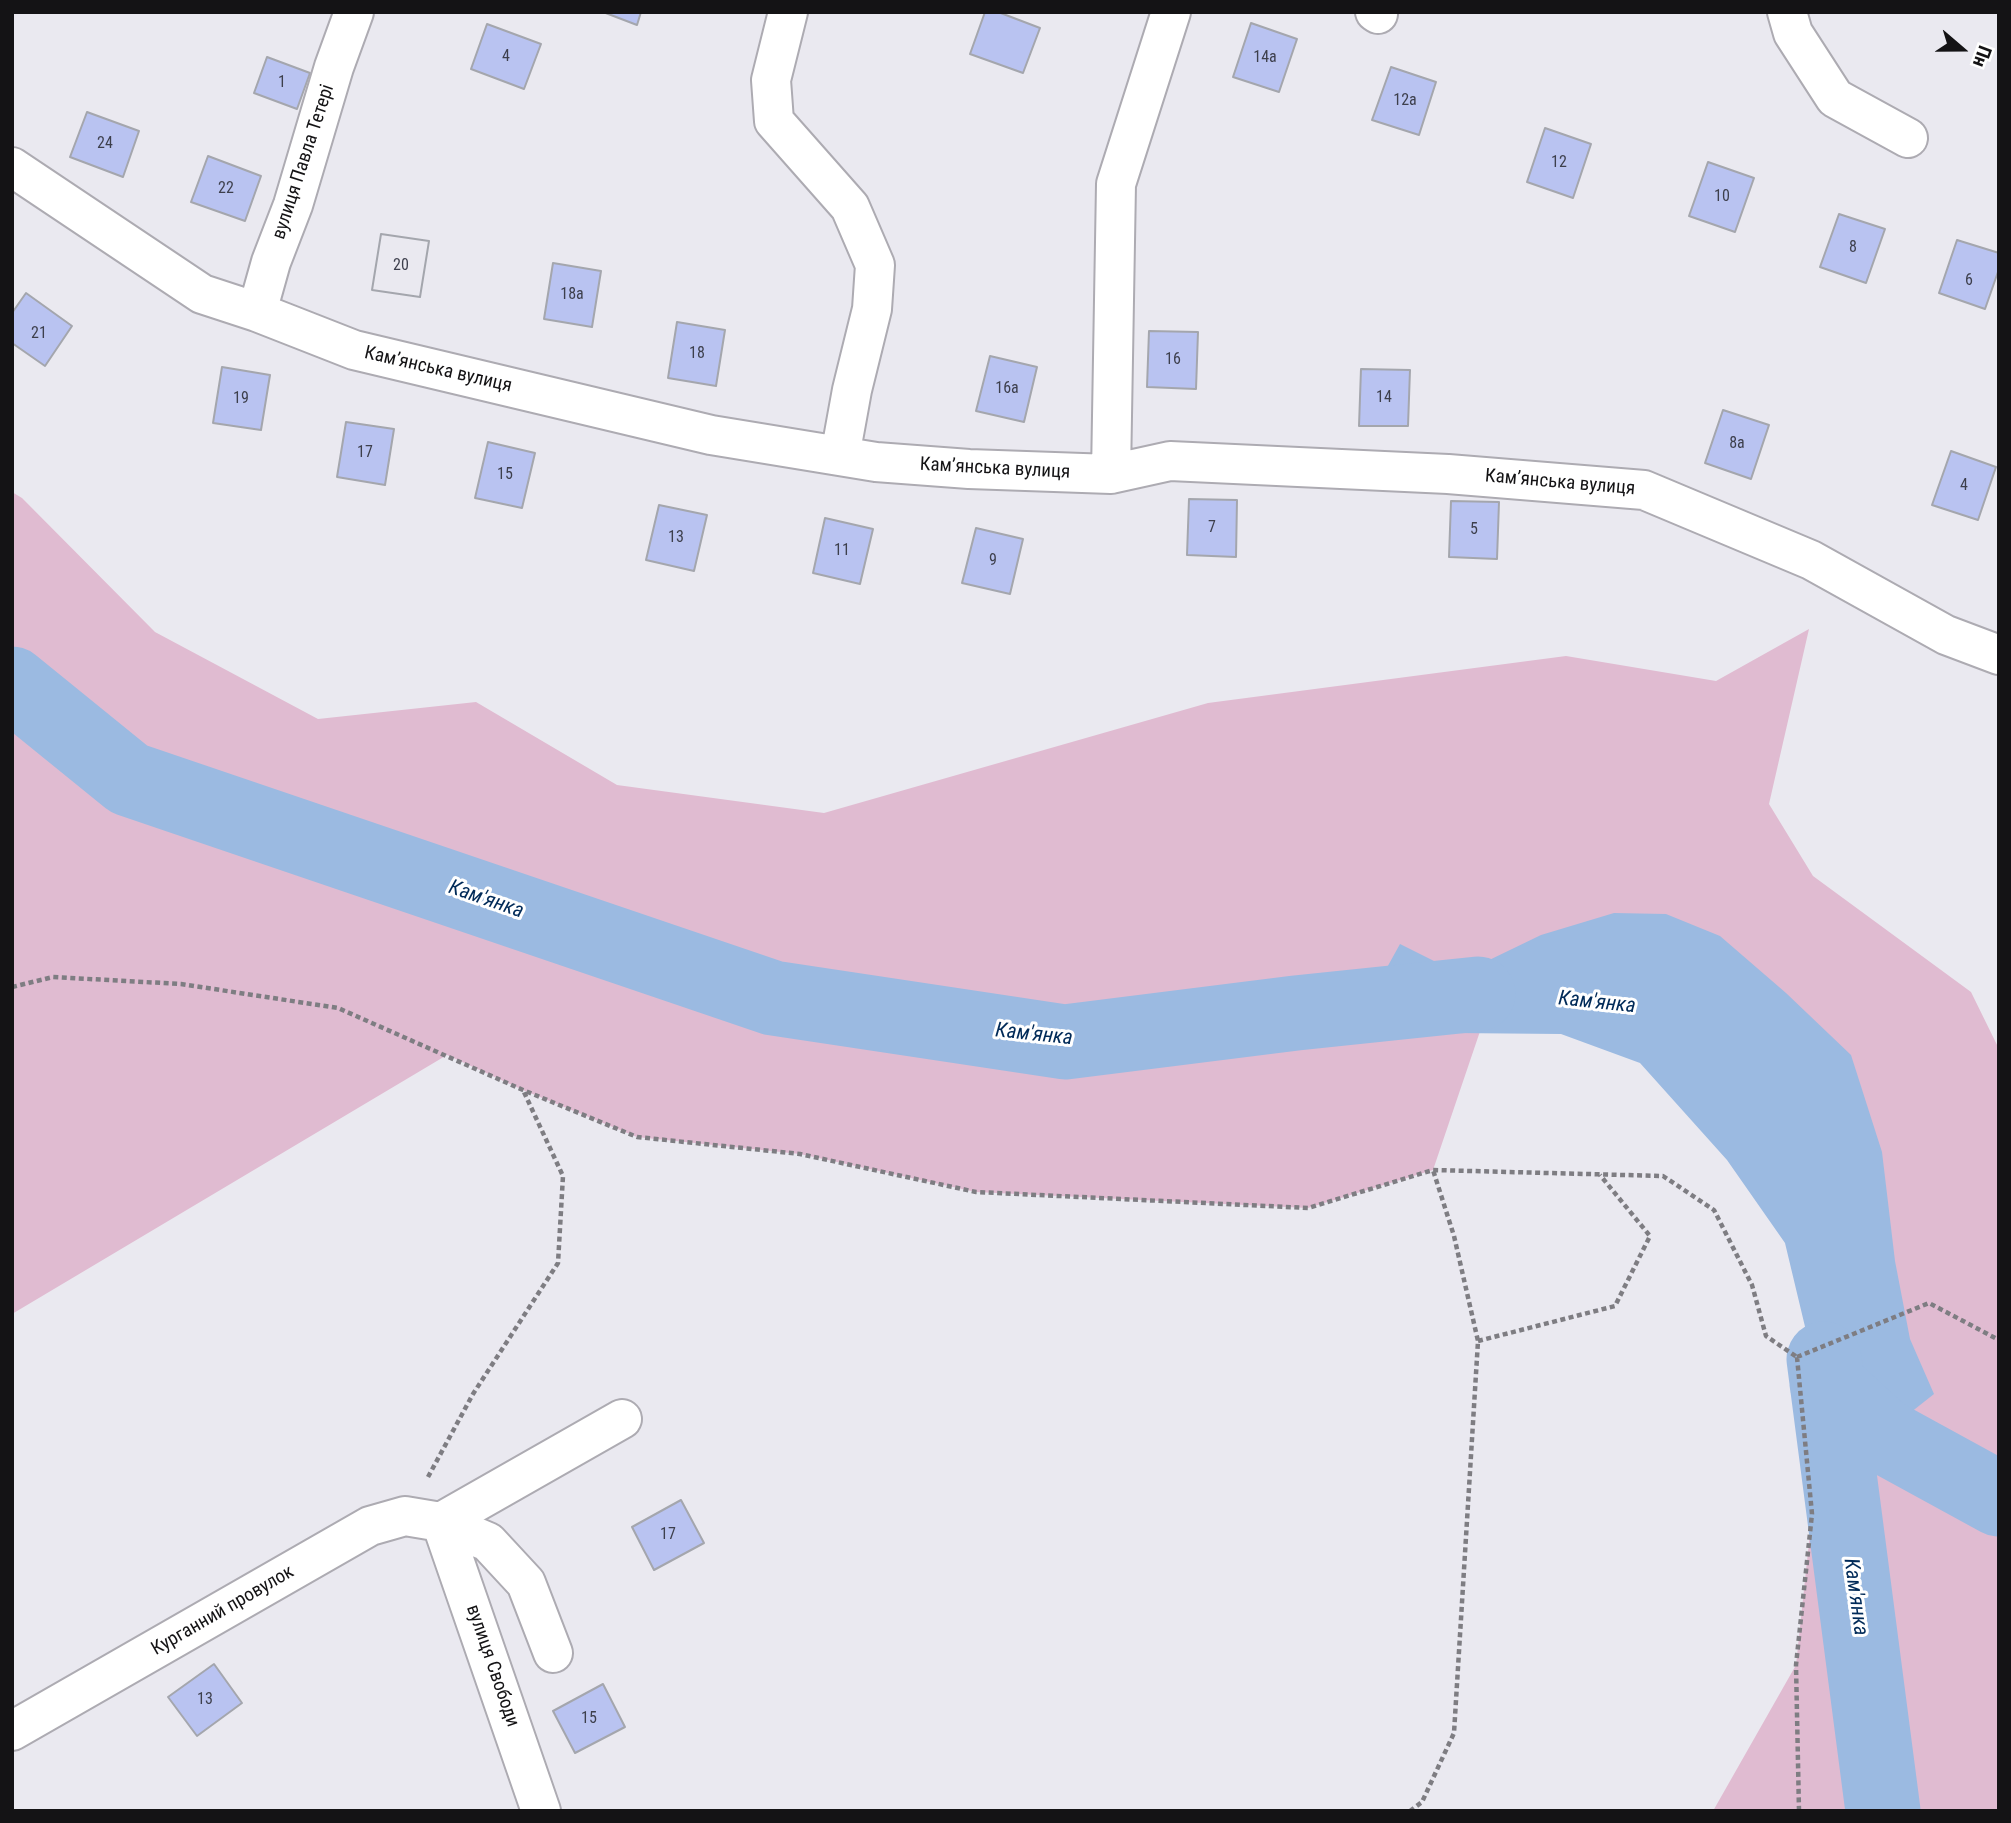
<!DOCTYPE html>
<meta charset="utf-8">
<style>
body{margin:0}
#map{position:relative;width:2011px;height:1823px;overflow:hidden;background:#eae9f0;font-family:"Roboto Condensed",sans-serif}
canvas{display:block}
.frame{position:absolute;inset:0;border:14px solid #141315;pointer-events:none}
.north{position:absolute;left:1927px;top:14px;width:70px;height:70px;-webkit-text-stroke:5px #fff;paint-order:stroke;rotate:110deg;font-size:19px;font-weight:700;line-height:28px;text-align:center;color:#141315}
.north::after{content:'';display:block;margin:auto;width:24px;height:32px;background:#141315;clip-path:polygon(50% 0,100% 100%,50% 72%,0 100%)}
</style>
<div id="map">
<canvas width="2011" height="1823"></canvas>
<div class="frame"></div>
<div class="north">Пн</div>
</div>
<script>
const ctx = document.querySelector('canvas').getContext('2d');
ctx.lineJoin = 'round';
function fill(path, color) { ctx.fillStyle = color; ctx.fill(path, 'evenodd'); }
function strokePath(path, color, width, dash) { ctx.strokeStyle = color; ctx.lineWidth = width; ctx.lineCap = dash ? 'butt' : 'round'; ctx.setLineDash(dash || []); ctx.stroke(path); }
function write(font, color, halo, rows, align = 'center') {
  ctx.font = font + ' "Roboto Condensed",sans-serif'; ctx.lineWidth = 6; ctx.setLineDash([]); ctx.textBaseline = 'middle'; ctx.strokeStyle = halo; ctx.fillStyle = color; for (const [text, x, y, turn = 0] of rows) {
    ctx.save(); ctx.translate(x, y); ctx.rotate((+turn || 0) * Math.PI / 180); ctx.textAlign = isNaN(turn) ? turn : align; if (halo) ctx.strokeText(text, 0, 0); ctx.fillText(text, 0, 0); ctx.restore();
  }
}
const green = new Path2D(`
 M12 492 22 498 155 632 318 719 476 702 617 785 824 813 1208 703 1566 656 1716 681 1809 629 1769 804 1813 876 1971 992 1999 1049V1811H1713L1796 1665 1812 1514 1842 1496 1829 1344 1750 1019 1493 993 1433 1170 1308 1208 976 1192 800 1154 637 1137 523 1090 447 1055 12 1314Z`);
const water = new Path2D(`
 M1614 913 1666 914 1720 936 1786 993 1851 1055 1882 1152 1895 1261 1910 1339 1934 1394 1858 1454 1819 1468 1807 1335 1785 1243 1727 1160 1640 1063 1561 1034 1453 1033 1379 1039 1374 991 1400 944 1446 967 1481 964 1541 935Z`);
const river = new Path2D(`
 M12 684 129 779 773 998 1065 1042 1296 1013 1478 994
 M1824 1359 1883 1811
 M1827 1384 1882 1435 1999 1499`);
const building = new Path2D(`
 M603 12H641L637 25Z
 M985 12H998L1040 28 1023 73 970 54Z
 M1251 23 1297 39 1279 92 1233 77Z
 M487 24 541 44 524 89 471 69Z
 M267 57 310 73 297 109 254 93Z
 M1391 67 1436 82 1419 135 1372 120Z
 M87 112 139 131 123 177 70 157Z
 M1545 128 1591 144 1573 198 1527 182Z
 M208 156 261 176 245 221 191 202Z
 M1708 162 1754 178 1735 232 1689 216Z
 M1839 214 1885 229 1866 283 1820 267Z
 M381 234 429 241 420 297 372 290Z
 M381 234 429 241 420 297 372 290Z
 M1957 240 1999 253V269L1985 309 1939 293Z
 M553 263 601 271 592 327 544 319Z
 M26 293 72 326 45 366 12 343V313Z
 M677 322 725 330 716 386 668 378Z
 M1149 331 1198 332 1196 389 1147 387Z
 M990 356 1037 367 1024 422 976 411Z
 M222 367 270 375 261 430 213 423Z
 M1361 369 1410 370 1408 426H1359Z
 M1723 410 1769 425 1751 479 1705 463Z
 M346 422 394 429 385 485 337 477Z
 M488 442 535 453 522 508 475 498Z
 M1951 451 1996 467 1978 520 1932 505Z
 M1189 499 1237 500 1236 557 1187 555Z
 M1451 501 1499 502 1497 559 1449 557Z
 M659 505 707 515 694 571 646 560Z
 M825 518 873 529 860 584 813 573Z
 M976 528 1023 539 1010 594 962 583Z
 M681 1500 704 1543 654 1570 632 1527Z
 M214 1664 242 1703 197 1736 168 1697Z
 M603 1684 625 1727 575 1753 553 1711Z`);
const path = new Path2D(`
 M12 987 53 977 181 984 338 1008 523 1090 637 1137 800 1154 976 1192 1308 1208 1433 1170 1663 1176 1714 1210 1752 1285 1766 1336 1797 1357
 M1478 1341 1615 1306 1650 1236 1600 1175
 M1797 1357 1812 1514 1796 1665 1799 1811
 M1797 1357 1929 1303 1999 1340
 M428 1477 473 1394 558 1263 563 1176 523 1090
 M1410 1811 1422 1802 1454 1733 1478 1341 1454 1236 1433 1170`);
const minor = new Path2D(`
 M788 12 771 80 774 121 850 207 875 265 872 309 852 390 840 456
 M1375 12 1378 14
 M1787 12 1793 33 1835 98 1908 138
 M12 167 202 294 257 312 354 350 711 435 876 462 969 469 1111 474 1170 461 1448 474 1644 490 1811 560 1946 635 1999 655
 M257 312 271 262 293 205 334 67 354 12
 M1111 474 1116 184 1171 12
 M441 1522 541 1811
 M441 1522 622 1419
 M12 1731 370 1526 405 1516 441 1522 488 1542 526 1583 553 1653`);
const numberNames = [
 ["4",506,57],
 ["14а",1265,58],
 ["1",282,83],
 ["12а",1405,101],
 ["24",105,144],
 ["12",1559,163],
 ["22",226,189],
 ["10",1722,197],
 ["8",1853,248],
 ["20",401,266],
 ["6",1969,281],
 ["18а",572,295],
 ["21",39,334],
 ["18",697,354],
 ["16",1173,360],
 ["16а",1007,389],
 ["14",1384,398],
 ["19",241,399],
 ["8а",1737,444],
 ["17",365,453],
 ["15",505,475],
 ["4",1964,486],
 ["7",1212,528],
 ["5",1474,530],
 ["13",676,538],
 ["11",842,551],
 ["9",993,561],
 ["17",668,1535],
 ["13",205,1700],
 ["15",589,1719]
];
const streetNames = [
 ["вулиця Павла Тетері",304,162,-72],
 ["Камʼянська вулиця",438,370,13],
 ["Камʼянська вулиця",995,469,3],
 ["Камʼянська вулиця",1560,483,5],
 ["Курганний провулок",223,1611,-30],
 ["вулиця Свободи",492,1666,71]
];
const waterNames = [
 ["Кам'янка",486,900,19],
 ["Кам'янка",1597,1003,6],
 ["Кам'янка",1034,1035,6],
 ["Кам'янка",1855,1597,82]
];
fill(green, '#e0bbd1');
fill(water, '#9bbae1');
strokePath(river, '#9bbae1', 75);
fill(building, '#b9c3f1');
strokePath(building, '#a4a6ad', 2);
strokePath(minor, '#adabb2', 42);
strokePath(path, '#7e7d82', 4.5, [5, 3.5]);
strokePath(minor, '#fff', 38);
write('16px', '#3d3f4c', null, numberNames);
write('19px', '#141315', '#fff', streetNames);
write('italic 21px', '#002a58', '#fff', waterNames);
</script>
